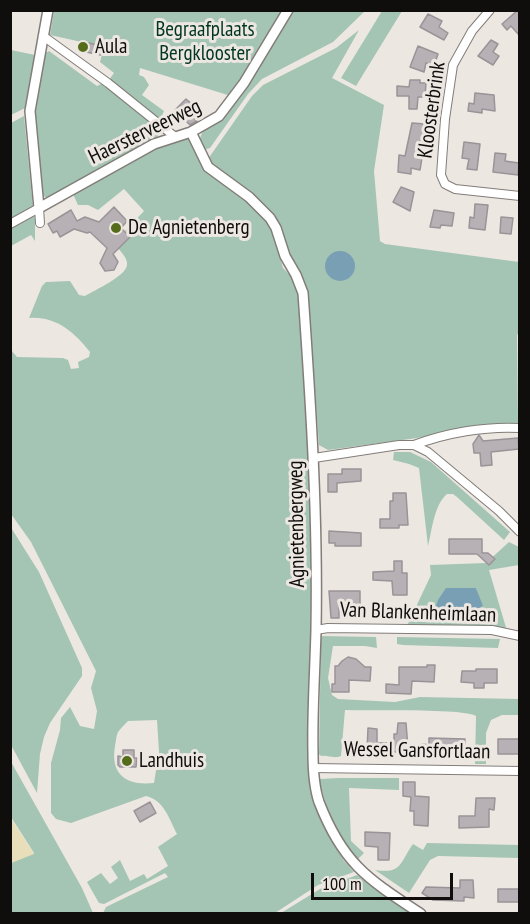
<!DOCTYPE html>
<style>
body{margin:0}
#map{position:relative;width:530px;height:924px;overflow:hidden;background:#ede7e2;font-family:"PT Sans Narrow",sans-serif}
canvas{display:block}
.frame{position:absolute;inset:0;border:12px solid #0f0e0c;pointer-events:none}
.scale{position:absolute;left:311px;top:873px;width:142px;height:27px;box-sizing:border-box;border:3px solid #0f0e0c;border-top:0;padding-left:8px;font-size:18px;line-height:21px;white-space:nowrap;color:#0f0e0c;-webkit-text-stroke:4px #ede7e2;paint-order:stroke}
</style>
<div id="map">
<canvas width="530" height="924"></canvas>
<div class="frame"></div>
<div class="scale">100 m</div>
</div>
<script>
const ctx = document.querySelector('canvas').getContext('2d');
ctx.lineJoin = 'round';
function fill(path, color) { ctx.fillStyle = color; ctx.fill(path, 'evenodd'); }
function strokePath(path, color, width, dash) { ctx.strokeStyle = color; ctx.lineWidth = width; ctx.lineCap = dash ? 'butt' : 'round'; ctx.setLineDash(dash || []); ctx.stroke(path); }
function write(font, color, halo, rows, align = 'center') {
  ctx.font = font + ' "PT Sans Narrow",sans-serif'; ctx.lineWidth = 6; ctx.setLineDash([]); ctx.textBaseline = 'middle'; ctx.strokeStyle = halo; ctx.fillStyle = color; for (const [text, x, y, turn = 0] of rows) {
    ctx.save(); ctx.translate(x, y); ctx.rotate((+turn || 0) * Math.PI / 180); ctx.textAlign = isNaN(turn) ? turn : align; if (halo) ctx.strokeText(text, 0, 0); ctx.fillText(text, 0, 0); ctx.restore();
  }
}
const green = new Path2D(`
 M54 11H283L231 96 140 68 139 75 144 77 149 85 142 95 164 111 160 120 109 80 114 73 100 62 104 47 50 35Z
 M292 11H365L333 42 262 79 248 94 210 148 204 150 199 141 202 133Z
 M382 11H402L356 86 341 78Z
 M359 30 332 78 384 105 374 171 380 241 385 244 519 262 520 327 517 336 518 425H490L417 438 336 449 328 450 319 445 308 294 305 285 285 247 275 217 265 205 213 166 208 159 252 96 263 85 336 48Z
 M11 50 35 55 25 108 11 115Z
 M49 51 97 86 103 83 160 129V132L156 139 47 198 40 194 34 114 44 54Z
 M24 116 33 207 11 221V123Z
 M186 137 190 139 202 165 248 200 268 222 274 234 283 268 291 276 299 298 310 433 312 559 309 695 311 785 315 804 325 829 344 861 354 872 318 885 275 913H103L106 907 168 877 165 873 104 904 99 903 87 882 101 873 110 884 118 878 111 867 120 860 130 881 144 874 147 879 168 866 158 847 177 834C169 819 164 800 146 796L71 823 56 819 51 813V763L60 730 61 718 70 707 80 726 94 729 97 711 91 688 96 671 31 542 11 514V350L17 357 63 358 68 360 71 369 79 368 78 362 89 357 90 352C74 332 56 316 29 318L42 286 46 282 70 281 79 295 85 296C95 290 126 276 127 265 128 259 122 253 118 248L129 235 125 231 144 211 124 189 98 210 88 205H78L73 194 75 190 170 141ZM157 720 159 752 154 783C127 786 110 775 115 746 116 741 116 736 118 732 121 728 125 724 128 721Z
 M31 215 35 218V241L31 235 11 246V229Z
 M394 452H410L431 462 510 532 504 540 457 497 453 494H447C434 505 432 530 428 546L419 468 409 464 393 460Z
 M10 526 39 572 82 668V676L50 723 44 737 40 754 37 793 11 745Z
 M509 542 519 547V565L489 570 507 631 405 630 431 575 430 565 486 563ZM457 588H476L482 607 437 606 446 589Z
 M321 636 376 637 377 648 365 646H333L328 678 332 695 338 699 395 702 420 697 519 699V715H502L491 720 486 733V764H475L476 716C463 708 367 711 345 710L341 756C334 759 328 755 321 756L319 754Z
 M397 637 500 639 498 648 403 645 397 644Z
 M10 760 82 888 93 913H11V863L34 853 11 817Z
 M339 778H399V790L349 788 351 841 364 853 358 859C336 838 327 811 320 783V779Z
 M427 843 519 845V858L438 856 430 860 409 893 375 870C402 874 399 864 413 844L423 850Z
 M357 875 410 913H281L320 889Z`);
const sand = new Path2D(`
 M10 817 34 854 11 863H10Z`);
const water = new Path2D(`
 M325 266a15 15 0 1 1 30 0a15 15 0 1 1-30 0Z
 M446 588H476L483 606 479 608H439L436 606 438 600Z`);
const building = new Path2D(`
 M518 10H519V35L511 26 507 30 502 24Z
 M428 14 442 21 439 27 448 33 444 40 420 27Z
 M491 40 498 44 493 52 499 56 493 65 478 56Z
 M84 42 103 46 101 55 81 51Z
 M418 46 438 54 434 66 426 63 424 72 410 67Z
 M410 80H420V83H426L425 97H418L417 109H409V96H397V86L409 87Z
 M475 93 494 95 495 111 482 109V113L468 111 469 103 474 104Z
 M186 99 192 104 186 111 197 121 190 125 175 110Z
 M412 123 425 124 423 141H420L418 158H422L420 170 411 168V174L398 172 399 155 405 156Z
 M464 142 480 144 477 170 467 169 469 159 462 158Z
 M495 153 506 154 505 161 519 163 518 175 493 172Z
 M401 187 414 192 410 211 393 202Z
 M475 204 488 205 485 230 469 228 470 217 474 218Z
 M114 207 127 221 121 228 130 237 113 254 118 262 114 270 105 271 100 263 107 248 90 232 87 233 74 229 60 237 57 231 53 233 48 224 71 210 77 221 85 217 99 222Z
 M434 210 454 213 452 226 441 225 440 228 430 227Z
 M501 217 513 218 511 234 500 233Z
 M479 435 483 441 518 438 519 449 491 452 492 465 481 466 480 453H474L473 444Z
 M342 469H361V481L337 483V492H328V474H342Z
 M393 493H406L408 525H399V528H380V519H390V501H393Z
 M329 531 361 533V546H335V543H329Z
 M449 539H482V553H488L495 559 489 565 477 554H449Z
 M394 561H402V573H407V595H393L392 581 373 580V572L394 571Z
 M329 591H360V605H339V618H331Z
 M348 657 356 659 365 667H371L370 681 349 680V692H332V684H335V666H338L342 661Z
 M427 665H435L434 682 412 681 411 694 386 693V684L399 685V667H427Z
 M476 669H497V683H484V688H474V683L461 682 462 671H476Z
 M398 723H406L408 748H400L399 752 367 751 368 728 377 729V743H394V734H397Z
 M429 738 465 739 464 753 431 752V756H422V744L429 745Z
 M498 739H519V754H498Z
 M123 750H134V758H137L136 767H120L118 765V756L123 757Z
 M403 782H415V796L429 797 428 826 414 825V811H410L411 797 403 796Z
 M476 798H495L494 810 489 809V827L459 828V816H475Z
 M150 802 156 813 140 822 134 811Z
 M365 832 390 833 389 860H378V847L365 846Z
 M460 880H473L474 898 464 897V901L433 900 422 893 426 887 460 888Z
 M498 889H519V902H498Z`);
const minor = new Path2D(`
 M490 10 472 31 453 65 445 119 441 175 445 184 455 189 520 196
 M43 36 108 83 174 136
 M10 224 39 208 40 223
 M414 445C446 433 485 426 520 428
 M314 458 399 445H414L428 452 499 511 520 532
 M316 630 328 628 492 630 520 636
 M313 768 520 771`);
const tertiary = new Path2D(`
 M48 10 30 111 39 208 154 144 191 132 219 116 244 83 288 10
 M191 132 208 167 249 197 270 218 276 228 285 256 296 275 303 293C311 405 318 517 316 630 315 671 312 712 313 753 313 768 314 787 319 802 343 864 368 879 421 914`);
const markers = [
 [83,47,6,"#556c1b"],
 [116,228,6,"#556c1b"],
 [127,761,6,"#556c1b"]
];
const parkNames = [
 ["Begraafplaats",205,30],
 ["Bergklooster",205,54]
];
const poiNames = [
 ["Aula",95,47],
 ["De Agnietenberg",128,228],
 ["Landhuis",139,761]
];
const streetNames = [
 ["Kloosterbrink",432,110,-82],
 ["Haersterveerweg",145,132,-26],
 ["Agnietenbergweg",297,524,-91],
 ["Van Blankenheimlaan",418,613,2],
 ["Wessel Gansfortlaan",417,751,1]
];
fill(green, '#a4c5b3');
fill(sand, '#e8dfba');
fill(water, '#799fb4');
fill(building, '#b7b1b5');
strokePath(building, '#9a9397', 1.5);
strokePath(minor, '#827d79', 10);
strokePath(tertiary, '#827d79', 12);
strokePath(minor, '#fff', 8);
strokePath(tertiary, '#fff', 9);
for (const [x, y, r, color] of markers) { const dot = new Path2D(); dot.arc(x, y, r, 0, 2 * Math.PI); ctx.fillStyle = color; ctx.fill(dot); strokePath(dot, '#ede7e2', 2); }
write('21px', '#003521', '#ede7e2', parkNames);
write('21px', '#0f0e0c', '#ede7e2', poiNames, 'left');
write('21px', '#0f0e0c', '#ede7e2', streetNames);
</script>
